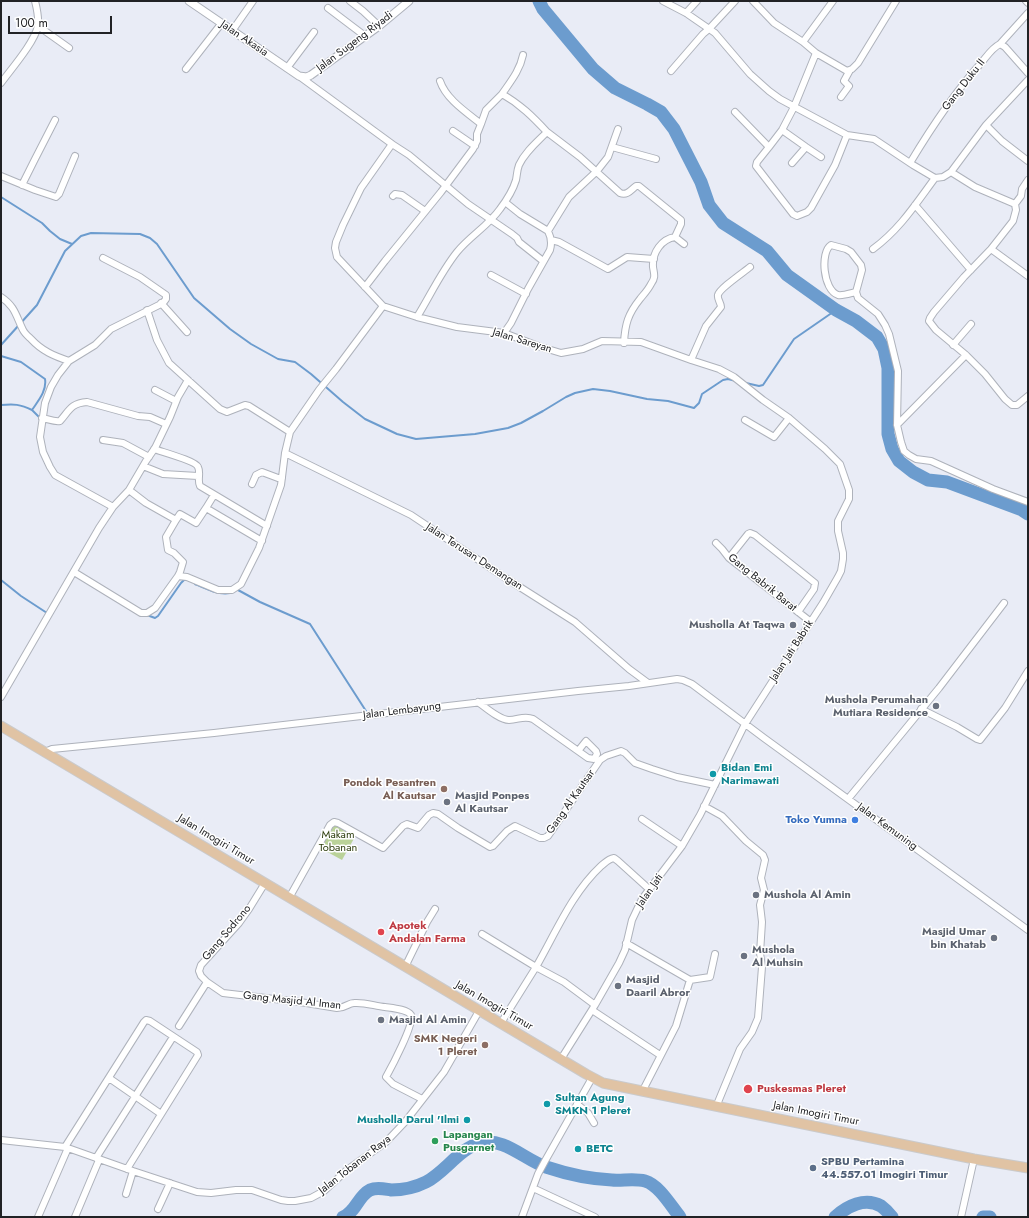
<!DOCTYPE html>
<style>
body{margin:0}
#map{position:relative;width:1029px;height:1218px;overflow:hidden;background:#e9ecf6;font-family:Jost,sans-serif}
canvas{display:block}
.frame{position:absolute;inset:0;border:2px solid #212225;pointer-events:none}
.scale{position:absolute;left:8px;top:16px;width:104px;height:18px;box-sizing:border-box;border:2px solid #212225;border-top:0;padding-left:5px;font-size:12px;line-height:14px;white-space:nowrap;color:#212225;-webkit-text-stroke:3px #fff;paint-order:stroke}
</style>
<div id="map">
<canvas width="1029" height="1218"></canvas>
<div class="frame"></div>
<div class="scale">100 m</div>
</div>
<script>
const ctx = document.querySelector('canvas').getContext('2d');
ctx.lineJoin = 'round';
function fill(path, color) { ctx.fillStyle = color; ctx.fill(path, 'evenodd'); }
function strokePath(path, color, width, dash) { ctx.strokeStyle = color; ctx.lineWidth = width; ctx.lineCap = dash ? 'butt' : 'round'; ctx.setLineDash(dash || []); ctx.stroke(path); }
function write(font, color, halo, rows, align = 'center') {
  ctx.font = font + ' Jost,sans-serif'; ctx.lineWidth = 3; ctx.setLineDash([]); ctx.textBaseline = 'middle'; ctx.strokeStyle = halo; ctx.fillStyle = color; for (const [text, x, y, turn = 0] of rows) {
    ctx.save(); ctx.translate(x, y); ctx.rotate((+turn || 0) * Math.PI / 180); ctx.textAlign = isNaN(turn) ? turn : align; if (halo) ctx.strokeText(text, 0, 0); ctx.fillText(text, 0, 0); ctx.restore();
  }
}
const green = new Path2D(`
 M333 824 356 835 342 860 320 848Z`);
const stream = new Path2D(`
 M1 197 42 223 50 231 60 239 72 244
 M1 345 37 305 65 251 81 236 91 233 140 234 150 238 157 244 194 298 230 329 251 344 278 359 295 362 311 374 343 402 365 419 397 434 416 439 475 434 508 428 521 423 543 411 566 397 575 393 593 389 610 391 647 399 668 401 694 408 699 403 702 394 723 380 728 379 736 381
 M1 356 21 362 45 379C47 391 38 401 32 410L40 418
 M746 383 759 386 763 385 794 339 836 310
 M1 405C14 404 20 404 32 410
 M1 580 21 596 47 613
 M195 584C206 589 218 595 230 593
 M236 590H238L260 602 310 624 366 711
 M147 615 155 618 158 616 181 583 184 580H187`);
const river = new Path2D(`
 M539 1 543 9 593 69 615 88 647 104 661 112 674 129 701 182 709 205 723 223 767 251 787 275 836 310 856 321 877 337 884 349 888 368V434L892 449 899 461 913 472 928 480 947 482 1022 510 1028 514
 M343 1217C356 1212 358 1196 370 1190 377 1187 384 1189 391 1190 402 1190 416 1187 426 1182 444 1173 460 1148 480 1143 504 1137 525 1160 546 1167 567 1174 590 1179 612 1180 622 1181 634 1178 645 1181 659 1185 671 1206 680 1217
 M835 1217C847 1206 865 1197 881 1206 885 1209 889 1213 892 1217
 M983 1217H990`);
const minor = new Path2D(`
 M350 1 363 11 379 26
 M663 1 686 13 715 33 750 74 769 91 780 99 847 135 874 139 913 165 935 178
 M753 1 774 23 803 42
 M833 1 803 42 816 53 847 71 852 69 858 63 896 1
 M1026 1 1028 3
 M328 8 365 36
 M686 13 697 1
 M38 26 69 48
 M232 31 253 1
 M1000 44 1005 47 1028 73
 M287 68 314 32
 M186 69 221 24
 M671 71 703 34 709 29 735 1
 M299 76 392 144 361 188 343 225 336 242 335 248 337 257 383 306 417 317 457 327 504 333 541 347 561 353 583 349 602 341 641 342 691 360 719 369 734 377 763 400 789 418 825 449 840 464 849 490V499L838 521V531L843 553V559L841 571 838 577 823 603 745 724 700 815 682 846 642 899 632 920 625 950 619 963 595 1005 561 1059
 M1 83C12 68 34 43 38 26 39 17 37 9 35 1
 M502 94C511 81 520 70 523 55
 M841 97 849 86 844 81 850 70
 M735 112 769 147 782 130 794 107 816 53
 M481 124 486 110 502 94C520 104 533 117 547 132
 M986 125 1002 141 1028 161
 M782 130 806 147 821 157
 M453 131 475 146
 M392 144 409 155 468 204 512 234 517 238 519 242 543 261
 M612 147 656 159
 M769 147 757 162 756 166 793 214 797 216 807 212 811 208 835 165 847 135
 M792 163 806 147
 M910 163C931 128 954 93 982 62 987 56 992 48 1000 44L1028 13
 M951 172 975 187 1015 204
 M1 176 35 190 56 197 59 194 75 156
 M1028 180 1022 189 1021 196 1015 204 1016 210 1013 221 991 249 964 277 934 312 930 318 929 321 936 330 966 355 985 374 1005 399 1012 405H1017L1028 396
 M22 185 34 161 55 120
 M393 196 395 194 402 195 425 211
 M505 202 520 214 548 231
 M915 205 971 270
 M675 237 684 244
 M551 240 559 242 608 269 627 257 654 259
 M831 245 846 249 851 252 861 265 862 270 856 292C851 293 843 296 838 295 823 290 820 252 831 245Z
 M873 249C900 229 915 205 935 178L943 177 951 172 986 125 1028 80
 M991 249 1028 276
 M491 275 526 294
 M365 287 385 261 441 192 473 149 477 141V134L481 124C466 112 446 99 440 81
 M856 292 858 298 878 314 885 325 889 334 898 371 897 425 901 442 904 451 909 455 916 459 931 461 993 489 1028 502
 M1 297C15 306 16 316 23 330 25 334 29 337 31 339 42 351 54 356 69 361
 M161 303 187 332
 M147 310 157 340 169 363 220 409 227 412 245 405 249 406 290 432
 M417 317C430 296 441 272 457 252 470 236 488 226 500 209 506 201 513 190 516 180 517 175 517 170 519 165 525 152 537 142 547 132L580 157 620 193C627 196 631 190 636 186H639L681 220V224L675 237C662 239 652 252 653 267 654 274 656 277 651 284 648 290 644 294 640 299 628 314 625 324 624 343
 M504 333 511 323 528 289 550 250C552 243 551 237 548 231L569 197 597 171 608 157 618 129
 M953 345 971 324
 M691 360 706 326 721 307C721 303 717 299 718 295 719 289 744 272 750 267
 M155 390 176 401
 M42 418C48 419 54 422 60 421 69 411 71 403 87 402L138 416 150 417 166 424
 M745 420 774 437 789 418
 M897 425 966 355
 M103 440 123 443 149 457
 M154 449C162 452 196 461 198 467 201 473 197 480 200 486L267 526
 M285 453 411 515 504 577 575 622 629 669 648 683
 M143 466 163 474 198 476
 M252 484 256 475 262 472 278 478H282
 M129 490 146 461 155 448 170 417 178 397 188 380
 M113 507 129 490 146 503 176 520 166 537 168 550 174 553 183 562 180 572 178 576
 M206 508 214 495
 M176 520 180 514 196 523 206 508 262 541
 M716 543 722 549 729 558 811 622
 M729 558 748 534 750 533 755 535 815 583 814 589 798 612
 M74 572 141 613H147L155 608 178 576 187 577 218 590H232L241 584 259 548 281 485 285 453 290 432 319 390 336 369 383 306
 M1 697 99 528 113 507 55 475 50 467 43 452 40 437 45 403 51 387 58 375 69 361 95 345 111 329 163 303 166 299V295L140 277 103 258
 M478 702C486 708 500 720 509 720 518 720 524 715 533 719L588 758 594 759 597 754 596 751 586 741 578 751
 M921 709 957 727 977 739 980 740 1005 708 1028 671
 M45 752 52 749 214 733 578 691 629 686 677 679 683 680 692 684 764 738 1028 930
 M848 799 939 688 1004 603
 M704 806 722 816 746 841 763 855 765 860 761 878 764 890 760 905 762 922 760 953 762 967 758 1018 752 1032 740 1049 716 1107
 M642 819 682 846
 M265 883 249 909 239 923 201 965 199 971 201 976 207 982 223 993 300 1002 337 1008C346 1008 348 1003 354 1003 364 1002 375 1006 385 1007 391 1008 407 1009 411 1015 415 1023 391 1068 386 1077L393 1084 422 1099
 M289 898 330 825 334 822 338 823 383 848 403 826 407 824 418 828 429 815 433 813 438 814 458 828 490 847 493 846 507 831 515 826 540 838H544L548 836 600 760 606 756 621 751 625 753 635 763 652 769 677 777 715 785
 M482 934 536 967C556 932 572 893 601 866 605 863 608 859 614 858L618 861 649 889
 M626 943 690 980 710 977 715 954
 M405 967 427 922 435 909
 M592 1010 660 1055
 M501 1023 536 967 564 982 595 1005
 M179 1026 207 982
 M109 1078 161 1114
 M642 1092 676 1026 690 980
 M577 1104 588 1113 594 1123
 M1 1140 65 1147 133 1171 197 1192 211 1193 236 1190H252L281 1200 288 1201H295L311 1198 324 1191 347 1170 386 1142 405 1122 444 1072 479 1011
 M65 1147 144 1022 146 1020 150 1021 197 1052 198 1055 127 1169
 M96 1158 173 1037
 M533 1188 595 1217
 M126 1194 133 1171
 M158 1209 170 1183
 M38 1217 68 1148
 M75 1217 99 1160
 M522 1217 538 1174 545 1161 592 1078
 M961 1217 974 1159`);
const tertiary = new Path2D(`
 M189 1 299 76 307 77 311 75 379 26 409 1`);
const primary = new Path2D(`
 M1 726 586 1074 603 1083 974 1159 1028 1168`);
const markers = [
 [793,625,4,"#6b7280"],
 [936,706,4,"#6b7280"],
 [713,774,4,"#0f9aa8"],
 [444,789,4,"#8d6e63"],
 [447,802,4,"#6b7280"],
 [855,820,4,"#3f7fe0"],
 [756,895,4,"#6b7280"],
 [381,932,4,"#e0444e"],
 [994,938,4,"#6b7280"],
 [744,956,4,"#6b7280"],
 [618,986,4,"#6b7280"],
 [381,1020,4,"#6b7280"],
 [485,1045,4,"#8d6e63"],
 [748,1089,5,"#e0444e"],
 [547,1104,4,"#0f9aa8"],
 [467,1120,4,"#0f9aa8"],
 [435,1141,4,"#2e9e5b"],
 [578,1149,4,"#0f9aa8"],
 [813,1168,4,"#5c6f8a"]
];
const streetNames = [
 ["Jalan Akasia",244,39,34],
 ["Jalan Sugeng Riyadi",355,42,-37],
 ["Gang Duku II",964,85,-52],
 ["Jalan Sareyan",522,341,17],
 ["Jalan Terusan Demangan",474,557,33],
 ["Gang Babrik Barat",762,583,39],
 ["Jalan Jati Babrik",792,651,-57],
 ["Jalan Lembayung",402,711,-7],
 ["Gang Al Kautsar",571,802,-55],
 ["Jalan Kemuning",887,827,36],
 ["Jalan Imogiri Timur",216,840,31],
 ["Jalan Jati",650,891,-55],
 ["Gang Sodrono",227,933,-50],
 ["Gang Masjid Al Iman",292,1001,6],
 ["Jalan Imogiri Timur",494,1006,30],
 ["Jalan Imogiri Timur",816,1114,11],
 ["Jalan Tobanan Raya",355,1165,-38]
];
const worshipNames = [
 ["Musholla At Taqwa",785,625,"right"],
 ["Mushola Perumahan",928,700,"right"],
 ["Mutiara Residence",928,713,"right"],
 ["Masjid Ponpes",455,796],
 ["Al Kautsar",455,809],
 ["Mushola Al Amin",764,895],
 ["Masjid Umar",986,932,"right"],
 ["bin Khatab",986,945,"right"],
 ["Mushola",752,950],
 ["Al Muhsin",752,963],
 ["Masjid",626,980],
 ["Daaril Abror",626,993],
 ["Masjid Al Amin",389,1020]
];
const cultureNames = [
 ["Bidan Emi",721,768],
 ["Narimawati",721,781],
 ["Sultan Agung",555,1098],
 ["SMKN 1 Pleret",555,1111],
 ["Musholla Darul 'Ilmi",459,1120,"right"],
 ["BETC",586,1149]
];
const educationNames = [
 ["Pondok Pesantren",436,783],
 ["Al Kautsar",436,796],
 ["SMK Negeri",477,1039],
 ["1 Pleret",477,1052]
];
const shopNames = [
 ["Toko Yumna",847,820]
];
const parkNames = [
 ["Makam",338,835],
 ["Tobanan",338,848]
];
const healthNames = [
 ["Apotek",389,926],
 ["Andalan Farma",389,939],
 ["Puskesmas Pleret",757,1089]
];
const leisureNames = [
 ["Lapangan",443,1135],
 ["Pusgarnet",443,1148]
];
const serviceNames = [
 ["SPBU Pertamina",821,1162],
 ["44.557.01 Imogiri Timur",821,1175]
];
fill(green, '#bad299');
strokePath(stream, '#6c9cce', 2);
strokePath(river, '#6c9cce', 13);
strokePath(minor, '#aeb2bb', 8);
strokePath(tertiary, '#aeb2bb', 9);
strokePath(primary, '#cacacb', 11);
strokePath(minor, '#fff', 6);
strokePath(tertiary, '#fff', 7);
strokePath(primary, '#e0c3a4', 9);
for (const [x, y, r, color] of markers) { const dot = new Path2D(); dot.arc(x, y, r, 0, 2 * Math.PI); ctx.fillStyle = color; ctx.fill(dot); strokePath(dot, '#fff', 1.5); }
write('11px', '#212225', '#fff', streetNames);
write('bold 11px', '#5b616d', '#fff', worshipNames, 'left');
write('bold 11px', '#0d838f', '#fff', cultureNames, 'left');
write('bold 11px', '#785e54', '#fff', educationNames, 'right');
write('bold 11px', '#366cbe', '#fff', shopNames, 'right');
write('11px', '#2e3e0f', '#fff', parkNames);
write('bold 11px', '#be3a42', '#fff', healthNames, 'left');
write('bold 11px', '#27864d', '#fff', leisureNames, 'left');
write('bold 11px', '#4e5e75', '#fff', serviceNames, 'left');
</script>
